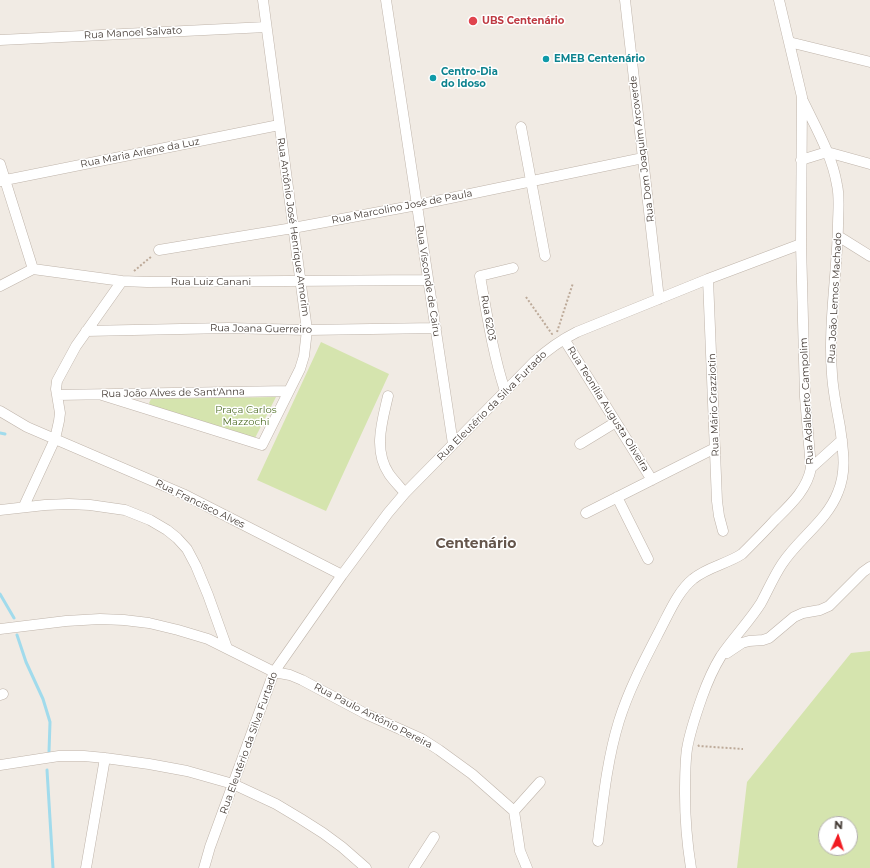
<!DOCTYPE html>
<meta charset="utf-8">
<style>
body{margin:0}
#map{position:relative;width:870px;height:868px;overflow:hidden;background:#f1ebe4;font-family:Montserrat,sans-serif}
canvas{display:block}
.north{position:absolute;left:818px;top:816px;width:40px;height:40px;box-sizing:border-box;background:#fff;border:1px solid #b4b0ae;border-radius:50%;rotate:3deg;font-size:11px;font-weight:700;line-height:16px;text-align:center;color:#433a34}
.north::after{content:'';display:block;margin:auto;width:14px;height:18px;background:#f11b21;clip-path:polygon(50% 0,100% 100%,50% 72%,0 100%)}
</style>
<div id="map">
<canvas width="870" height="868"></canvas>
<div class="north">N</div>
</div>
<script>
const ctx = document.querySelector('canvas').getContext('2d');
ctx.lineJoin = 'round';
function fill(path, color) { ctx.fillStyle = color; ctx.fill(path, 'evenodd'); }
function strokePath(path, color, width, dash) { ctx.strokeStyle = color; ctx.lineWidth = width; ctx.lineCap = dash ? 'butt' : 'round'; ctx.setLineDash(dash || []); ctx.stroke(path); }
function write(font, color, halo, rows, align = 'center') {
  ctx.font = font + ' Montserrat,sans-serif'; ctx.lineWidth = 3; ctx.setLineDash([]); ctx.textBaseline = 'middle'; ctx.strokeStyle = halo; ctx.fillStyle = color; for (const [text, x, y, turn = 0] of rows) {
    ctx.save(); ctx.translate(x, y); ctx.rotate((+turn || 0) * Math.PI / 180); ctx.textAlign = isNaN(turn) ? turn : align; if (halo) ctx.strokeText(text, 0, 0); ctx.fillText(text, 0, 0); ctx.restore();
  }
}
const green = new Path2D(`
 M321 342 389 374 326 511 257 480Z
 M276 397 255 438 151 406 149 403 151 399Z
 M870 651V868H737L747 782 851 653ZM826 824H850V848H826Z`);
const stream = new Path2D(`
 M0 433 5 434
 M0 594 14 618
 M17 635 26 662 43 699 50 722 49 752
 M47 770 53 868`);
const path = new Path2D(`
 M134 271 152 256
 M526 297 552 334H553
 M557 332 573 283
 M698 745 699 746 743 749`);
const street = new Path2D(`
 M386 0 453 444
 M625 0 659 299
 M0 40 266 27
 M789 42 870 62
 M521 127 545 256
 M801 160 827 152 870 164
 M0 164 33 269
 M0 181 279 125
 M838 236 870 256
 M159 250 293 228 417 205 643 158
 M708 279 717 501 719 516 723 531
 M0 286 33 269 122 281 147 282 428 280
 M86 331 228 328 307 330 436 328
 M564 339 652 480
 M505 391C493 354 487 315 480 276L513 268
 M57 395 289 391
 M102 395 262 445 300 369 304 356 307 330 263 0
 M388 396C382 422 373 450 389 474 394 481 400 487 405 493
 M0 411 27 427 183 494 342 575
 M580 444 616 422
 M811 468 842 440
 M617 497 648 559
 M24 506 55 439 59 421 60 413 56 389 57 381 76 346 122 281
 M0 510 45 505 69 504 90 505 125 510 150 520 167 530 177 538 187 549 196 566 208 595 227 648
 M586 513 715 448
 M0 629 66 621 100 619 124 620 149 623 178 630 208 639 274 672 290 675 302 680 366 714 422 739 439 750 472 774 514 811 520 851 527 868
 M727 653 742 643 749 641 763 640 769 638 794 617 803 613 820 610 829 606 863 572 870 567
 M0 695 3 694
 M0 765 59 756H84L105 758 149 764 187 771 233 784 276 804 301 819 323 833 342 847 366 868
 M514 811 540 782
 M598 841C603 801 607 760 619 721 629 689 645 659 660 630 669 613 678 591 693 579 707 567 727 564 742 554 753 543 764 532 774 521 790 505 807 490 811 468L805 397 801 244
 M86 868 105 758
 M204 868 210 847 274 672 342 575 388 513 405 493 534 362C547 350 561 340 577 332L708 279 801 244 802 97 779 0
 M414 868 434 837
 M691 868C687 843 685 819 685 794 685 779 685 763 687 749 690 731 696 714 702 697 707 683 713 669 721 656 733 638 749 622 761 603 768 590 774 576 782 564 799 538 827 521 838 492 847 470 843 450 840 427 837 410 833 392 832 374 828 326 837 275 838 226 838 212 840 198 837 185 832 155 816 128 803 101`);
const markers = [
 [473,21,5,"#e0444e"],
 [546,59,4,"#0f9aa8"],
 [433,78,4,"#0f9aa8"]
];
const healthNames = [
 ["UBS Centenário",482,21]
];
const streetNames = [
 ["Rua Manoel Salvato",133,33,-3],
 ["Rua Dom Joaquim Arcoverde",642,149,-97],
 ["Rua Maria Arlene da Luz",140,153,-11],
 ["Rua Marcolino José de Paula",402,207,-11],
 ["Rua Antônio José Henrique Amorim",293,227,82],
 ["Rua Visconde de Cairu",428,281,81],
 ["Rua Luiz Canani",211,282],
 ["Rua João Lemos Machado",835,298,-87],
 ["Rua 6203",488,318,80],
 ["Rua Joana Guerreiro",261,329,1],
 ["Rua João Alves de Sant'Anna",173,393,-1],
 ["Rua Adalberto Campolim",807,401,-93],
 ["Rua Mário Grazziotin",714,405,-92],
 ["Rua Eleutério da Silva Furtado",492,406,-45],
 ["Rua Teonília Augusta Oliveira",608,409,58],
 ["Rua Francisco Alves",200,504,26],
 ["Rua Paulo Antônio Pereira",373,716,27],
 ["Rua Eleutério da Silva Furtado",249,743,-70]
];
const cultureNames = [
 ["EMEB Centenário",554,59],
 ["Centro-Dia",441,72],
 ["do Idoso",441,84]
];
const parkNames = [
 ["Praça Carlos",246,410],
 ["Mazzochi",246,422]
];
const districtNames = [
 ["Centenário",476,544]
];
fill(green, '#d5e4ae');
strokePath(stream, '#a1dbec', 3);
strokePath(street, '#bfb4aa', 11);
strokePath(path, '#bdaa99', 2, [2, 2]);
strokePath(street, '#fff', 10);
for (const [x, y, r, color] of markers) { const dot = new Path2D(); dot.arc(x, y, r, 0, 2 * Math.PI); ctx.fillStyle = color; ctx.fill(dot); strokePath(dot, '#fff', 1.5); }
write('bold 10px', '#be3a42', '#fff', healthNames, 'left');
write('10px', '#433a34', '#fff', streetNames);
write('bold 10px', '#0d838f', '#fff', cultureNames, 'left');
write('10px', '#52712a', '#fff', parkNames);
write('bold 14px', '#65564c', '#fff', districtNames);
</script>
